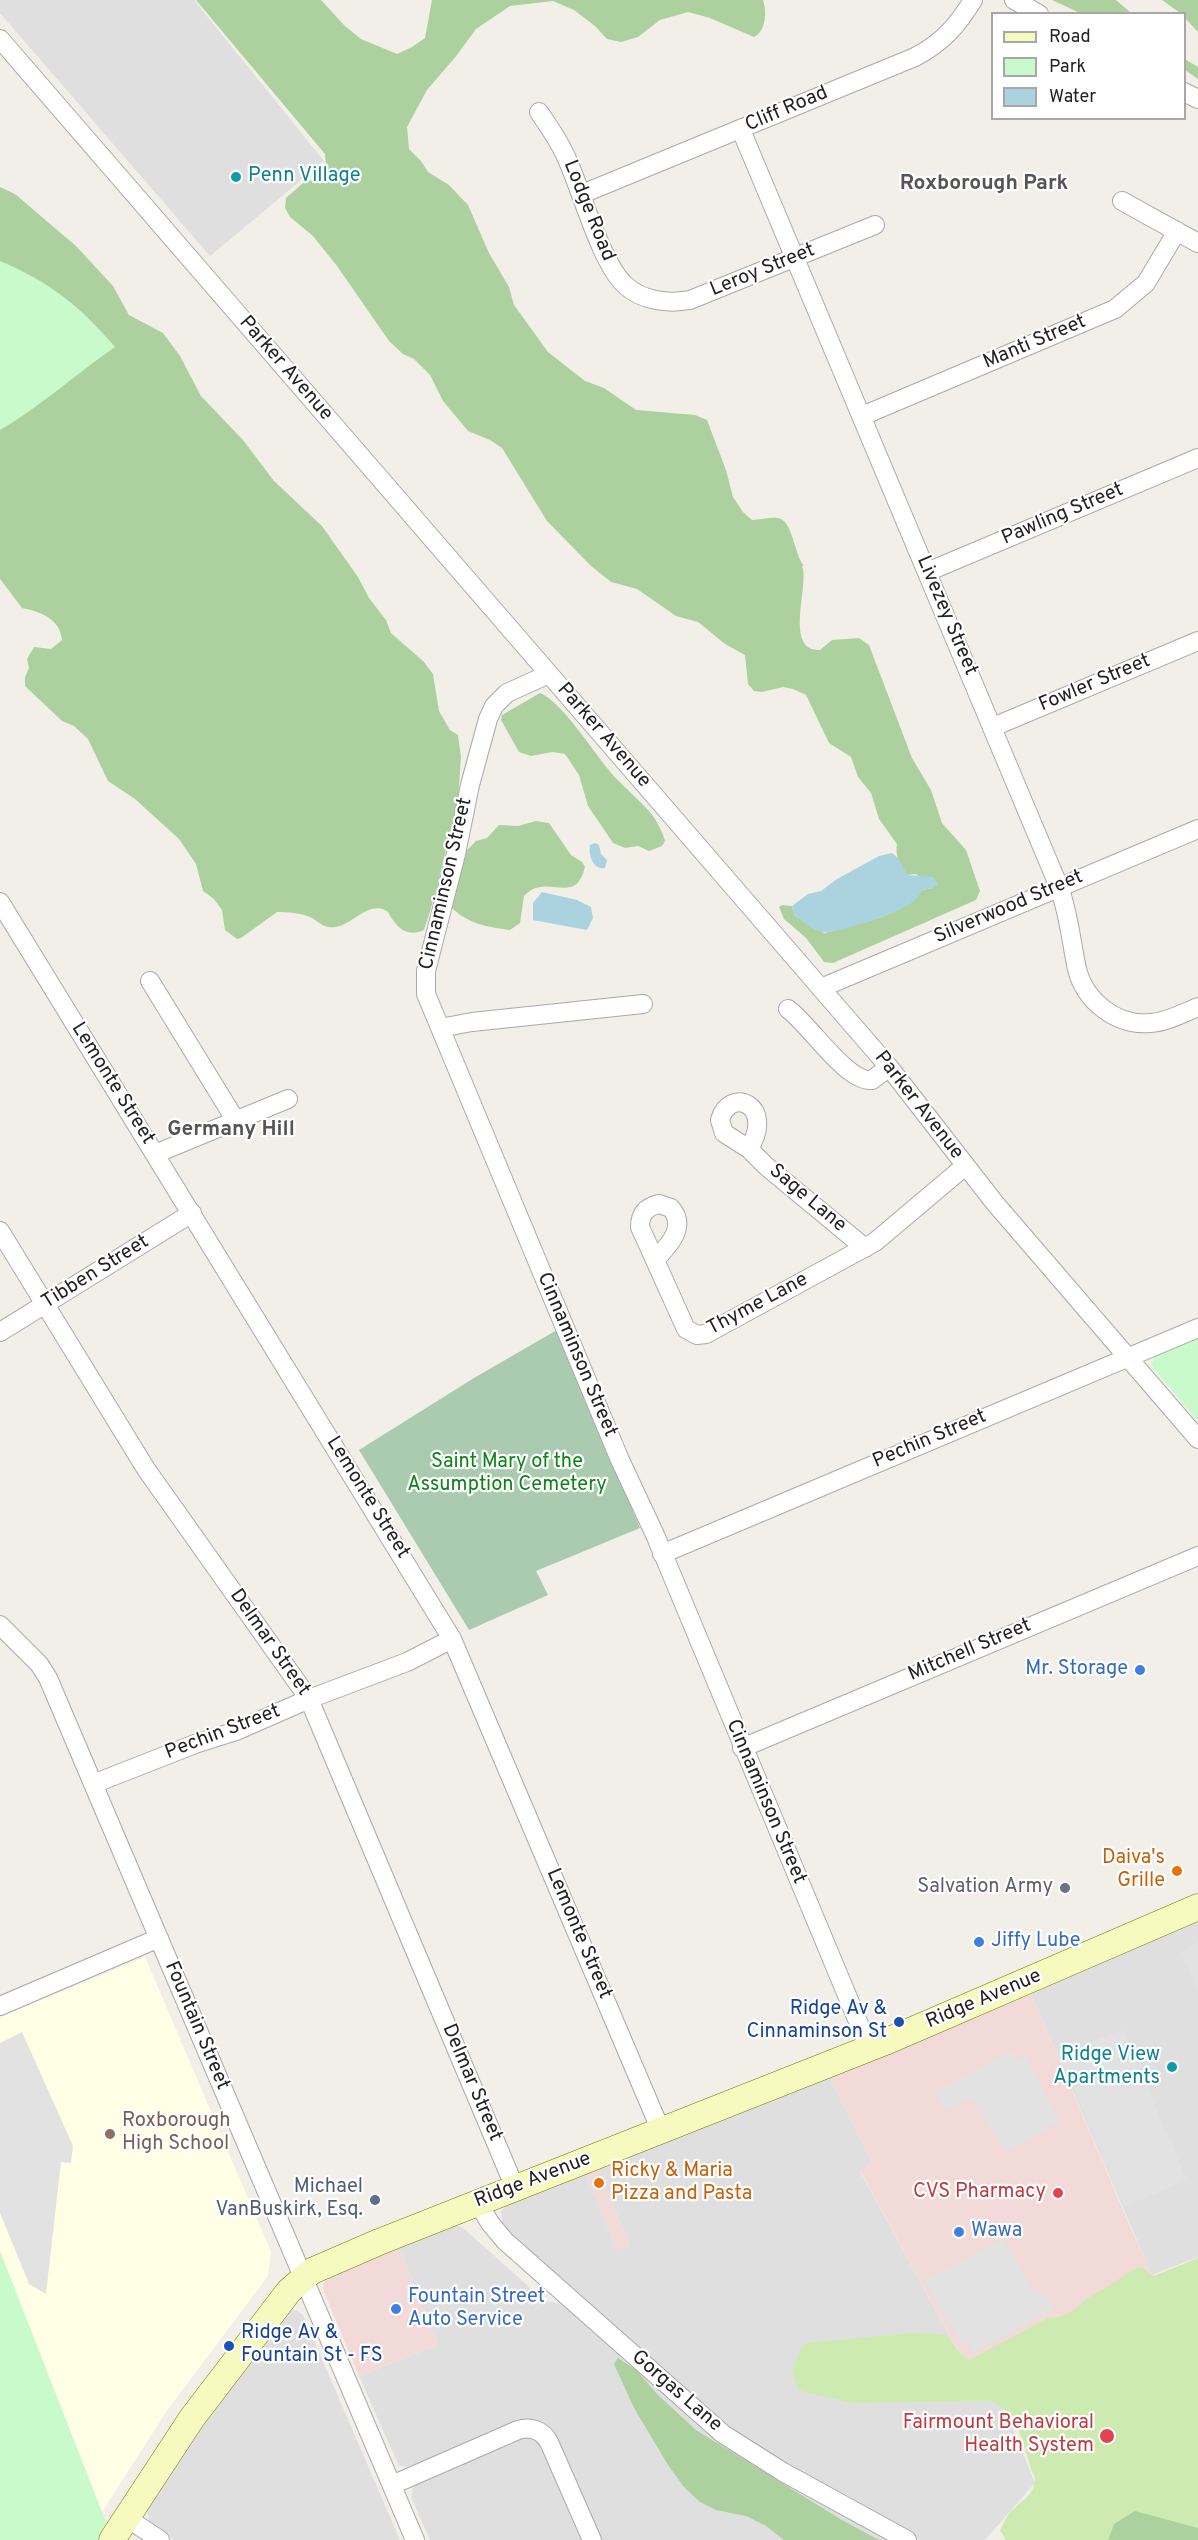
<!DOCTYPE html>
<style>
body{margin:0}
#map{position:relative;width:1198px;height:2540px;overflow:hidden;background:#f2efe9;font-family:Overpass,sans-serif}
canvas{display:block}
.legend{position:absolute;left:991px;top:12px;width:195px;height:108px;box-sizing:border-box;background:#fff;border:2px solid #a7a7a7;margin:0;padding:8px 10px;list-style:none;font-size:18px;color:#222}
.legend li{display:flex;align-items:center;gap:12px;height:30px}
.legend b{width:30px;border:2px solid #a7a7a7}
</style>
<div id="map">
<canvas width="1198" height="2540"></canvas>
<ul class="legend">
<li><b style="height:8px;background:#f7fabf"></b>Road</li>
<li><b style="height:16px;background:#c8facc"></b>Park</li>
<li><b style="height:16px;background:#aad3df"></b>Water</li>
</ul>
</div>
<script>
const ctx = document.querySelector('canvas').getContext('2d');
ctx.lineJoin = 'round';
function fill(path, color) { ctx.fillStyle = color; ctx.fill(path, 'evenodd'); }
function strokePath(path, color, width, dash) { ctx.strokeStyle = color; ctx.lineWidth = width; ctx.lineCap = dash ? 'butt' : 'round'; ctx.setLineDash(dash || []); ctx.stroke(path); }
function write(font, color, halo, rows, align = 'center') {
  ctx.font = font + ' Overpass,sans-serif'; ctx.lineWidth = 4.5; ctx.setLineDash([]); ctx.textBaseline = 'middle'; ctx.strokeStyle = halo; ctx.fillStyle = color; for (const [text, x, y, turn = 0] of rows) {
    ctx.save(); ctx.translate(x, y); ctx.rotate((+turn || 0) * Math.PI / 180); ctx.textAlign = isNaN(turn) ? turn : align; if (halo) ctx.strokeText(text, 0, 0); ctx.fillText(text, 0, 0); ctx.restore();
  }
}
const residential = new Path2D(`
 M0 0H194L324 161 210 256 0 13Z
 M1198 1921V2257L1152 2275 1031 1994Z
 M830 2078 872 2163 860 2171 979 2390 997 2389 1035 2483 985 2540H920L783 2465 738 2436 510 2235 503 2225 501 2212 505 2206 586 2174 617 2251 630 2247 599 2169Z
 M455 2226 462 2227 545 2301 565 2305 674 2401 893 2540H601L559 2442 551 2429 538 2421 410 2467 399 2466 359 2376 438 2345 399 2248Z
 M296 2310 303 2315 400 2540H174L149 2521 147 2511 149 2507 209 2416 289 2311Z
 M522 2437H531L540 2442 582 2540H430L411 2497 414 2485Z`);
const commercial = new Path2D(`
 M1031 1994 1132 2231 1167 2305 979 2390 860 2170 872 2163 830 2078Z
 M599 2169 630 2247 617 2252 586 2174Z
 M399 2248 438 2345 359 2376 324 2292 323 2284 328 2278 342 2271Z`);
const education = new Path2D(`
 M145 1957 271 2252 268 2276 166 2412 102 2512 0 2251V2017Z`);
const grass = new Path2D(`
 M1198 2258V2528L1179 2525 1114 2524 1108 2540H1006L1000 2530C1003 2526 1004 2521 1007 2517 1016 2502 1035 2498 1035 2478 1023 2452 1021 2411 990 2401L853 2403 804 2392 798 2389 792 2371 802 2346 807 2343 910 2333 941 2334 949 2338 960 2354 969 2360 1048 2318C1068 2317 1071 2312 1085 2300 1093 2294 1102 2291 1110 2285 1122 2278 1128 2270 1142 2267L1153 2276Z`);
const forest = new Path2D(`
 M196 0H321L345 26 361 39 397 54 412 47 425 38 432 0H763C767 12 766 31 754 37L710 18 688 12 660 20 638 37 621 42 607 39 595 26 574 10 553 1 510 6 476 29 457 55 427 90 407 127 409 149 421 161 428 172 449 185 468 205 489 253 509 287 514 305 548 352 585 381 604 388 636 410 695 415 707 420 726 470 733 497 743 512 752 520C761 520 769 517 777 518 793 519 793 552 804 566H802C810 585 783 651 820 650L832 640 859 638 869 645 912 758 931 790 942 823 966 850 980 891 976 900 833 963 824 962 806 938 784 919 779 907 782 905 792 906 794 914 797 917 824 933 828 932C856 924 905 916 922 890L933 888 916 874 907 875C899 866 895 855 897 844L879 819 871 793 858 777 851 757 829 743 806 695 793 689 783 687 762 692 754 691 748 684 745 655 725 644 698 622 676 616 637 589 611 582 591 566 547 521 502 448 490 440 468 431 443 401 430 375 414 359 403 354 389 341 337 266 313 236 290 217 285 208 286 198 303 183 315 179 326 167 325 154Z
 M1052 0H1116L1131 13H1080Z
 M1162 0H1198V32L1185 18 1184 14 1180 13Z
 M1185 59 1198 67V79L1185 70Z
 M0 187 15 194 76 246 113 286 129 315 163 333 180 356 201 396 243 440 274 481 322 526 358 577 369 598 386 620 391 633 424 662 433 674 439 711 450 730 458 735 461 757 458 799 436 892 424 930C406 938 396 927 388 912 370 899 354 924 336 927 323 929 320 922 310 917 302 913 285 912 277 912L241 938 237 939 225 930 222 910 214 899 203 891 196 864 179 839 135 799 108 781 88 739 74 726 62 721 25 686V677L29 668 27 659 34 647 51 649 62 640C60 618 40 612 22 608L0 579Z
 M540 693C561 701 593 751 608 769 621 786 640 799 653 816 658 823 663 833 665 841L662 846 649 851 638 846 625 848 613 843 588 806 579 775 565 754 552 752 531 756 519 752 501 720 502 715Z
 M536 821 549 823 571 855 582 862 585 867C575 908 547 871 524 896L520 923 510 930C488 927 468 924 452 908V902L467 850 476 841 487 838 499 825 518 826Z
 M618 2358 636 2370 658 2395 696 2430 842 2520 879 2540H784L766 2526 746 2516 716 2510 700 2502 684 2487 668 2465 634 2408 614 2364Z
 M1135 2511 1198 2528V2540H1108L1114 2524Z`);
const cemetery = new Path2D(`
 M557 1330 640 1528 536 1571 548 1595 469 1630 359 1450 474 1378Z`);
const park = new Path2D(`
 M0 261C50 282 80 306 115 347 76 374 41 406 0 430Z
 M1198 1338V1421L1151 1365 1155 1356Z
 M0 2251 107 2525 98 2540H0Z`);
const parking = new Path2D(`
 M1198 1942V1994L1181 1953Z
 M1123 2030 1187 2180 1123 2207 1060 2054Z
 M22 2032 73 2146 71 2163 61 2162 46 2294 29 2284 0 2213V2043Z
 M1011 2051 1018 2060 1025 2056 1060 2122 1005 2152 971 2098 946 2111 935 2092Z
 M1003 2239 1030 2286 1049 2298 1054 2309 973 2353 969 2344 961 2343 924 2281Z`);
const water = new Path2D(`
 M595 843 599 845 601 854 607 860 605 868C593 870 588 855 590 845Z
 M892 853 899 859 907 875 934 877 938 884 933 888 922 890C919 896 915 900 910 904 897 913 841 932 826 932 816 933 801 921 794 914L792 906 808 894 821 891 837 879 879 856Z
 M542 892 577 900 591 907 593 918 587 930 533 920V903Z`);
const minor = new Path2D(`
 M1014 0 1039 14
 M0 39 889 1067 994 1202 1198 1439
 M1184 92 1198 99
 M539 112C549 127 560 142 567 159 582 192 601 263 625 285 642 301 668 304 690 300L875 225
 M741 130 1059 887C1069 914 1071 941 1077 969 1085 1001 1116 1026 1150 1023 1167 1022 1183 1013 1198 1007
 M582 194 915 57C942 43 957 26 973 0
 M1122 201 1198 243
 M862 416 1115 309 1146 283 1177 231
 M927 572 1198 458
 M549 674 507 693 494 706 488 719 470 785 456 854 426 971V994L620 1460 656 1537 869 2048
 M993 727 1198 641
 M0 902 452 1639 661 2131
 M150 981 236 1121
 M821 988 1198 829
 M788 1009C809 1024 847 1083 872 1080L889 1067
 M440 1028 472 1022 643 1004
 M749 1149C776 1104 729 1086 720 1120L724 1133 749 1149 766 1166 865 1248
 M155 1154 288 1099
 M0 1231 146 1469 309 1699 515 2188
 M656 1259C669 1245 687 1227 671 1208L659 1204C646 1207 640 1214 640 1227L686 1329 697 1335 706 1334 875 1242 965 1166
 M0 1332 192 1213
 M662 1554 1198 1328
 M0 1625 39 1664 48 1678 415 2540
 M742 1748 1198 1556
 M93 1784 195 1744 236 1731 309 1699 407 1662 452 1639
 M0 2006 159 1938
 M478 2203 490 2223 505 2241 723 2434 783 2472 907 2540
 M392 2485 518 2430C531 2426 542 2430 549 2442L592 2540
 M127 2518 160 2540`);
const secondary = new Path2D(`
 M112 2540 192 2418 289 2291 312 2271 379 2242 885 2042 1198 1907`);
const markers = [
 [236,177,6,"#0f9aa8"],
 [1140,1670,6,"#3f7fe0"],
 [1177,1871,6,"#e8710a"],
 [1065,1888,6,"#6b7280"],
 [979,1942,6,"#3f7fe0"],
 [899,2022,6,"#1a4fb4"],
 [1172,2067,6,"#0f9aa8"],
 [110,2134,6,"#8d6e63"],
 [599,2183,6,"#e8710a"],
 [1058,2193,6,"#e0444e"],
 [375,2200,6,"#5c6f8a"],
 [959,2232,6,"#3f7fe0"],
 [396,2309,6,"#3f7fe0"],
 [229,2346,6,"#1a4fb4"],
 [1107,2436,8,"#e0444e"]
];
const streetNames = [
 ["Cliff Road",787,110,-23],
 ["Lodge Road",588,211,68],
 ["Leroy Street",763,271,-22],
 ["Manti Street",1035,343,-23],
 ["Parker Avenue",285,369,49],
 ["Pawling Street",1063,515,-23],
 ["Livezey Street",946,616,67],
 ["Fowler Street",1095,684,-23],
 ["Parker Avenue",603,736,49],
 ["Cinnaminson Street",447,884,-77],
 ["Silverwood Street",1009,908,-23],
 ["Lemonte Street",112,1084,58],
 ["Parker Avenue",918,1106,52],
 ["Sage Lane",807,1199,40],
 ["Tibben Street",96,1273,-32],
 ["Thyme Lane",758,1305,-28],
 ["Cinnaminson Street",576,1355,67],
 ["Pechin Street",930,1440,-23],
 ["Lemonte Street",367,1498,58],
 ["Delmar Street",269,1643,55],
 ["Mitchell Street",970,1651,-23],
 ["Pechin Street",223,1733,-21],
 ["Cinnaminson Street",765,1802,67],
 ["Lemonte Street",578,1934,67],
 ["Ridge Avenue",984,2000,-23],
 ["Fountain Street",196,2026,67],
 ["Delmar Street",471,2083,67],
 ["Ridge Avenue",533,2181,-21],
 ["Gorgas Lane",676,2392,41]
];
const cultureNames = [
 ["Penn Village",248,177],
 ["Ridge View",1160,2056,"right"],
 ["Apartments",1160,2079,"right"]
];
const parkNames = [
 ["Saint Mary of the",507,1463],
 ["Assumption Cemetery",507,1486]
];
const shopNames = [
 ["Mr. Storage",1128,1670,"right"],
 ["Jiffy Lube",991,1942],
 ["Wawa",971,2232],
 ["Fountain Street",408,2298],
 ["Auto Service",408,2321]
];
const foodNames = [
 ["Daiva's",1165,1859],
 ["Grille",1165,1882],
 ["Ricky & Maria",611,2172,"left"],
 ["Pizza and Pasta",611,2195,"left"]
];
const worshipNames = [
 ["Salvation Army",1053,1888]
];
const transitNames = [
 ["Ridge Av &",887,2010],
 ["Cinnaminson St",887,2033],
 ["Ridge Av &",241,2334,"left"],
 ["Fountain St - FS",241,2357,"left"]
];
const educationNames = [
 ["Roxborough",122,2122],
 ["High School",122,2145]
];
const serviceNames = [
 ["Michael",363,2188],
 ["VanBuskirk, Esq.",363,2211]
];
const healthNames = [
 ["CVS Pharmacy",1046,2193],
 ["Fairmount Behavioral",1094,2424],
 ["Health System",1094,2447]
];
const neighbourhoodNames = [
 ["Roxborough Park",984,185],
 ["Germany Hill",231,1131]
];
fill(residential, '#e0dfdf');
fill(commercial, '#f2dad9');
fill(education, '#ffffe5');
fill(grass, '#cdebb0');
fill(forest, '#add19e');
fill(cemetery, '#aacbaf');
fill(park, '#c8facc');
fill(parking, '#e2e2e2');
fill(water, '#aad3df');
strokePath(minor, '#a9a9a9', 20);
strokePath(secondary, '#707d05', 27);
strokePath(minor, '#fff', 18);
strokePath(secondary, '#f7fabf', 26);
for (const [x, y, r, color] of markers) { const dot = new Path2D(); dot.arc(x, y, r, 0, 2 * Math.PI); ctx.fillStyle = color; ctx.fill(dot); strokePath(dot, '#fff', 2); }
write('20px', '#222', '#fff', streetNames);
write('20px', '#0d838f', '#fff', cultureNames, 'left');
write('20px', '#0c8416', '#fff', parkNames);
write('20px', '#366cbe', '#fff', shopNames, 'left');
write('20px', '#c56008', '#fff', foodNames, 'right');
write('20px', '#5b616d', '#fff', worshipNames, 'right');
write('20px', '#164399', '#fff', transitNames, 'right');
write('20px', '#785e54', '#fff', educationNames, 'left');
write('20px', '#4e5e75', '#fff', serviceNames, 'right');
write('20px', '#be3a42', '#fff', healthNames, 'right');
write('bold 21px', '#555', '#fff', neighbourhoodNames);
</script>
